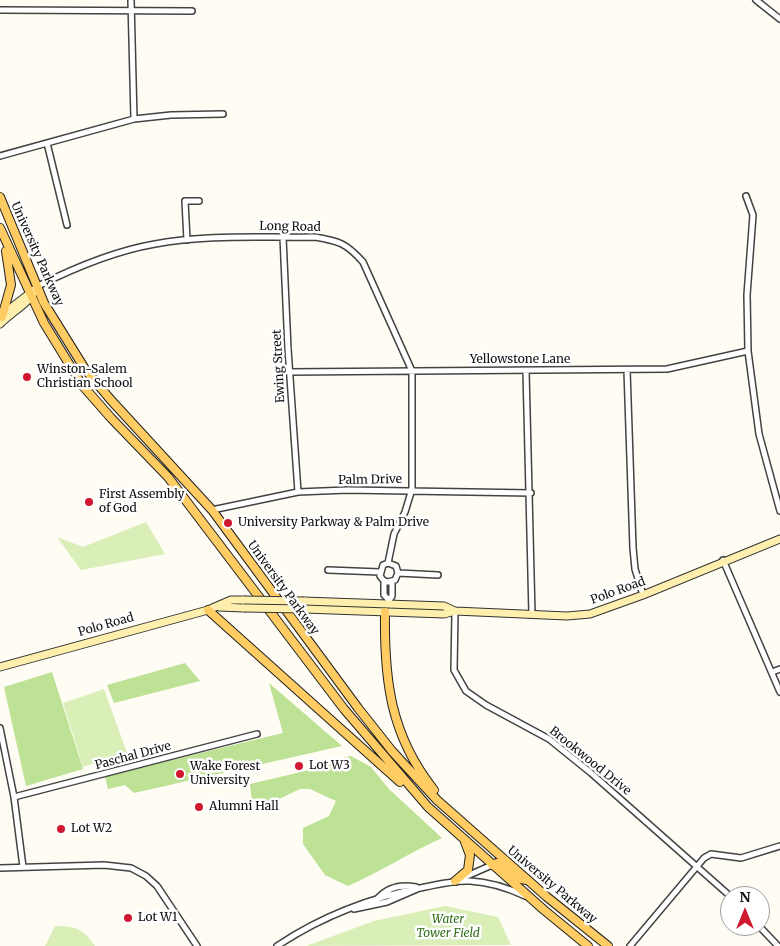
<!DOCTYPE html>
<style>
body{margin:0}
#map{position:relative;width:780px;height:946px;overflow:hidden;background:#fffcf3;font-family:Merriweather,serif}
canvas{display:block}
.north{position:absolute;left:720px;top:886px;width:50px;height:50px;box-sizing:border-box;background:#fff;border:1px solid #9f9f9f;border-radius:50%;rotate:0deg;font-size:14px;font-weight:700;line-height:20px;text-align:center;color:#101010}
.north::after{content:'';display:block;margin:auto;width:18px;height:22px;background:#d01830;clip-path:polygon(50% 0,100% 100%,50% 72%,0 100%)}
</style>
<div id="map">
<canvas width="780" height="946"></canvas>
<div class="north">N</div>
</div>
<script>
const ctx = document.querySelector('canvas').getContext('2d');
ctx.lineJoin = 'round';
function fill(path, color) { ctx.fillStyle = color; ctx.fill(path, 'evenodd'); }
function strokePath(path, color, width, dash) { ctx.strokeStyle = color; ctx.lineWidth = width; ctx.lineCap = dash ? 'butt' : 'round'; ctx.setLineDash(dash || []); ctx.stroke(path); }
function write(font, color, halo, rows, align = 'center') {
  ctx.font = font + ' Merriweather,serif'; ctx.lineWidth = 5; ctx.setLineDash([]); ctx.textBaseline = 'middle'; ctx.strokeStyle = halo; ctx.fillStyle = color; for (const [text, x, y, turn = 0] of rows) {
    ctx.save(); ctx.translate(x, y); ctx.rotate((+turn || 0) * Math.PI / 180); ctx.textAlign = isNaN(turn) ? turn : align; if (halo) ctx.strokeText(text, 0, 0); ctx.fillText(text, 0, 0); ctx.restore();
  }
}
const green = new Path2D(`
 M146 522 165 554 81 570 57 537 83 547Z
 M104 689 127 753 83 767 63 703Z
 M445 906 498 917 511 945 306 946 374 921Z
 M55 926C77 926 83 929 95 946H45Z`);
const forest = new Path2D(`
 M185 663 200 681 114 703 107 685Z
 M52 672 83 769 26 786 4 687Z
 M269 683 342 746 134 793 125 785 108 789 105 776 283 733Z
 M351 756 371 767 389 789 442 838C409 853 380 872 348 886L325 875 303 844V828L329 816 336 801 310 789H300L258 809 252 803 250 784 305 771 318 764Z`);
const minor = new Path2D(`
 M131 0 134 119
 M756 0 780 19
 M0 10 192 11
 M47 143 67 225
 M0 156 134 119 171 115 223 114
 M746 196 753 215 747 295 748 351 759 434 780 511
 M283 237 288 349 298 492
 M187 240 185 201H199
 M38 286C76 267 114 251 155 244 207 234 262 238 315 237 339 241 346 243 363 262L412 371V489L405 512 394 534 388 563
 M627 370 633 548 635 569 643 595
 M526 371 532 615
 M289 372 667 369 748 351
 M212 510 298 492 347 490 531 493
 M723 560 780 692
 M328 570 380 572
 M398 573 438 575
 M384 581 388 582 395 580 398 573 396 566 388 563 383 565 380 576 384 581V595L388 599
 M388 602 392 596V581
 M455 611 454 670 466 691 486 705 549 739 591 773 730 896
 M772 672 780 669
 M0 728 14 797 23 867
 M14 797 257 734
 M0 868 104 865 131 868 146 876 157 886 197 946
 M460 879 492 865
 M378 898C388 887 401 884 416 887
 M354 909 387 902 417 889
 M759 926 778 946
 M277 946C322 916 372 897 425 887 440 884 455 880 470 881 490 882 508 888 525 896
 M630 946 704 858 711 854 741 858 780 846`);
const secondary = new Path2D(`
 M7 311 34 290
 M0 324C13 311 30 303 38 286
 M304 601 444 606 455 611
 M219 607 244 608
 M304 609 444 614 455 611 567 616 590 614 643 595 780 539
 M0 667 208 610 231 600H244`);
const primary = new Path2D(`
 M0 197 44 303 85 369 110 399 212 510 358 708 392 751 437 800 547 897 608 946
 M0 228 44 323 82 385 111 418 168 477 344 709 428 807 544 910 588 946
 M2 317 11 285 6 251
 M208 610 400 782
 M385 612C384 679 390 735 434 790
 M492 865 497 863C508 867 514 880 526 880
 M455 881 468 870 470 855 465 842`);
const secondaryBridge = new Path2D(`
 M244 600 304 601
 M244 608 304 609`);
const markers = [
 [27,377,5,"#d01830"],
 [89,502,5,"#d01830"],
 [228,523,5,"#d01830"],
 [299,766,5,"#d01830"],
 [180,774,5,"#d01830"],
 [199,807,5,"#d01830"],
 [61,829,5,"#d01830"],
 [128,918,5,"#d01830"]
];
const streetNames = [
 ["Long Road",290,227,1],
 ["University Parkway",37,254,66],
 ["Yellowstone Lane",520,360],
 ["Ewing Street",279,366,-93],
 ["Palm Drive",370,480,-1],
 ["University Parkway",283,588,54],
 ["Polo Road",618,591,-20],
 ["Polo Road",106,625,-16],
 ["Paschal Drive",133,756,-15],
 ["Brookwood Drive",590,761,39],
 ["University Parkway",552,885,40]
];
const poiNames = [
 ["Winston-Salem",37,370],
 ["Christian School",37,384],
 ["First Assembly",99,495],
 ["of God",99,509],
 ["University Parkway & Palm Drive",238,523],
 ["Lot W3",309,766],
 ["Wake Forest",190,767],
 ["University",190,781],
 ["Alumni Hall",209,807],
 ["Lot W2",71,829],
 ["Lot W1",138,918]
];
const parkNames = [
 ["Water",448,920],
 ["Tower Field",448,934]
];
fill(green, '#d9efb7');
fill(forest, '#bde195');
strokePath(minor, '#434343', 8);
strokePath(secondary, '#323232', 9);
strokePath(primary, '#212121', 10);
strokePath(minor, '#fff', 5);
strokePath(secondary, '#ffefae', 7);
strokePath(primary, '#ffcc63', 8);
strokePath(secondaryBridge, '#323232', 9, []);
strokePath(secondaryBridge, '#ffefae', 7);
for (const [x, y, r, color] of markers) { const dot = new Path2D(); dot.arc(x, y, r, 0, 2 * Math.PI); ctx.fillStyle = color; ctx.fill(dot); strokePath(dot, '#fff', 2); }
write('12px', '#101010', '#fff', streetNames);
write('12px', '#101010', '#fff', poiNames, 'left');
write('italic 12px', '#317018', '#fff', parkNames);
</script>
